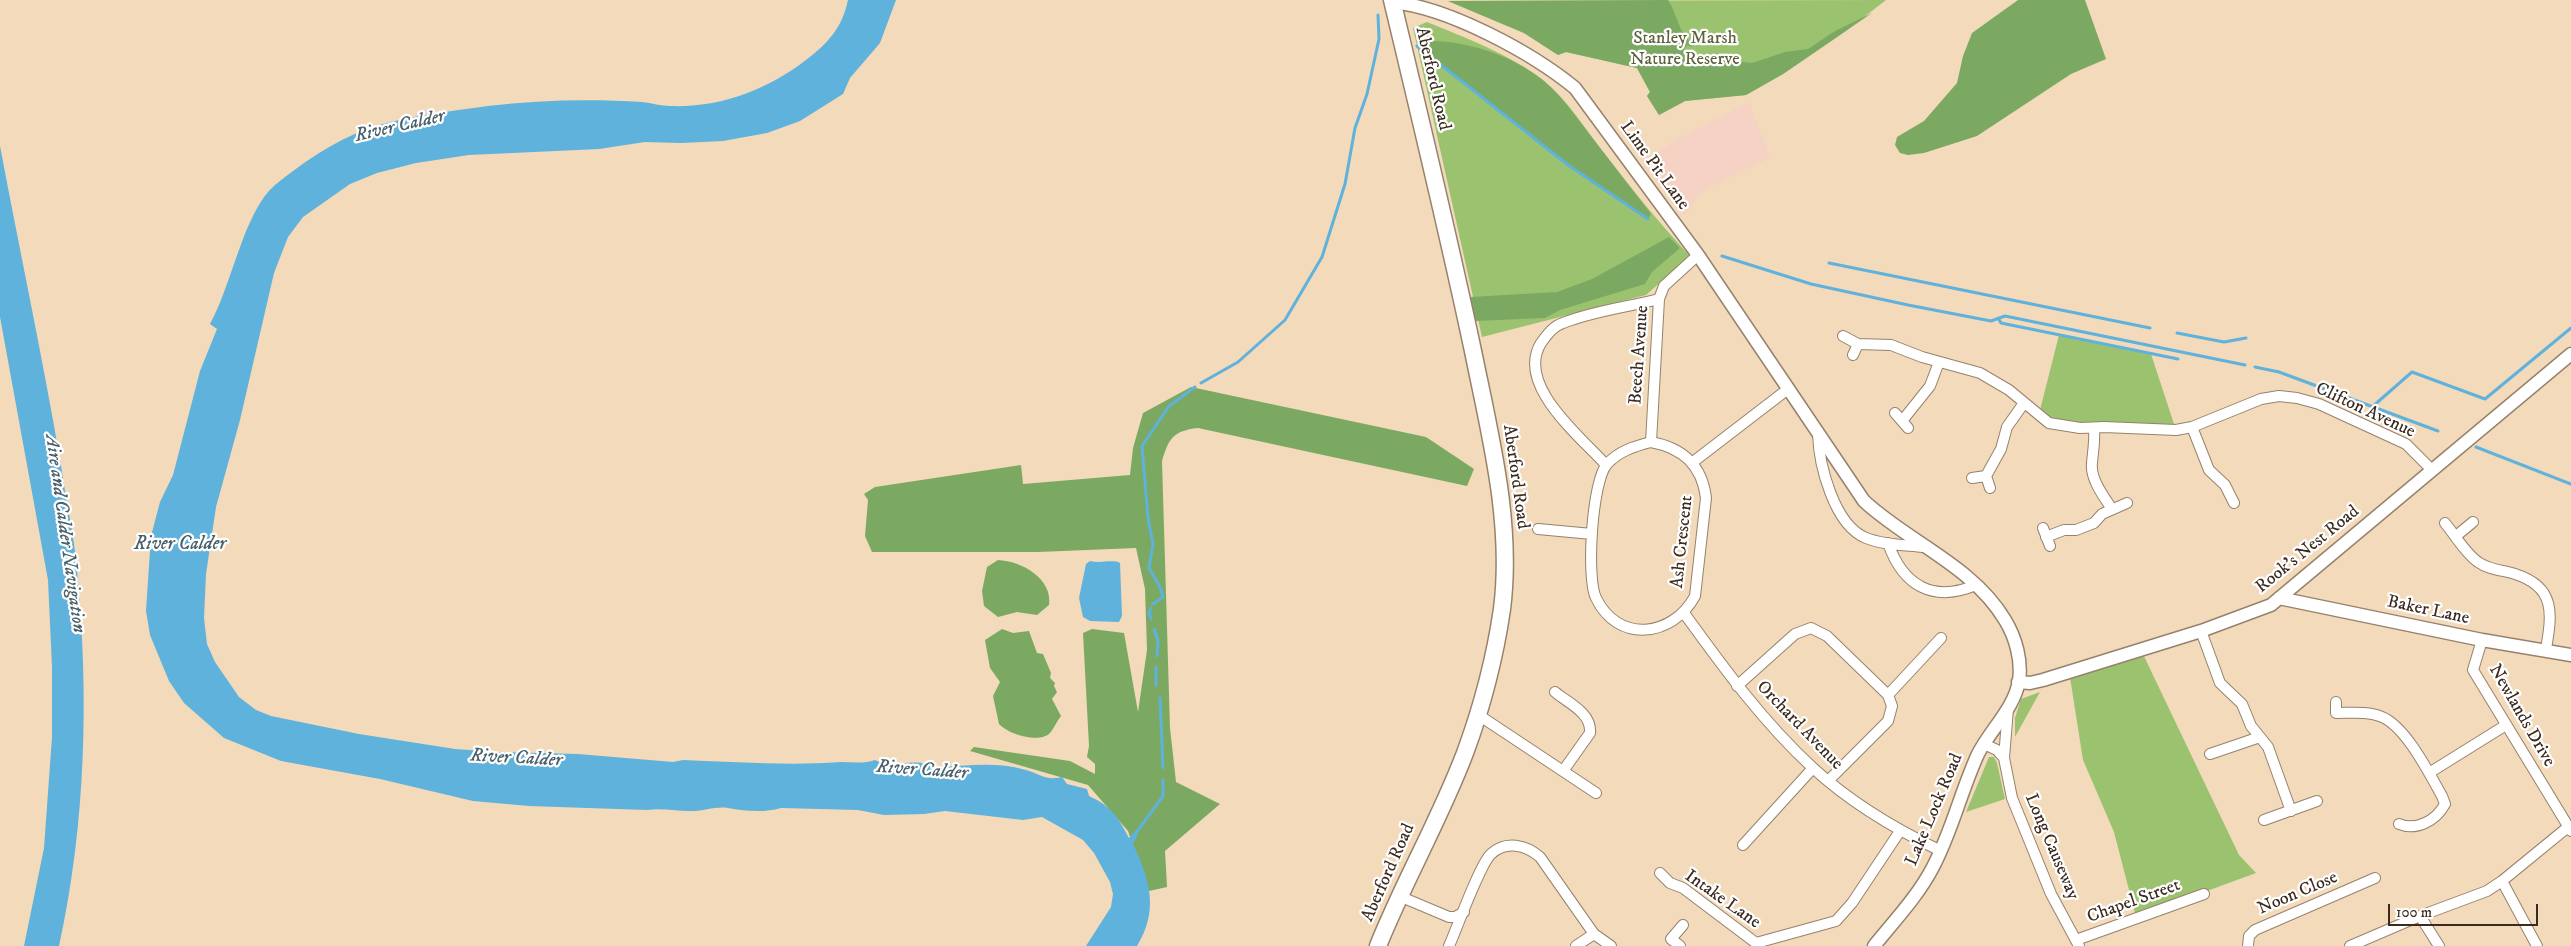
<!DOCTYPE html>
<style>
body{margin:0}
#map{position:relative;width:2571px;height:946px;overflow:hidden;background:#f2dabb;font-family:"IM FELL DW Pica",serif}
canvas{display:block}
.scale{position:absolute;left:2388px;top:904px;width:150px;height:22px;box-sizing:border-box;border:2px solid #3b2a1e;border-top:0;padding-left:6px;font-size:15px;line-height:18px;white-space:nowrap;color:#3b2a1e;-webkit-text-stroke:4px #fff;paint-order:stroke}
</style>
<div id="map">
<canvas width="2571" height="946"></canvas>
<div class="scale">100 m</div>
</div>
<script>
const ctx = document.querySelector('canvas').getContext('2d');
ctx.lineJoin = 'round';
function fill(path, color) { ctx.fillStyle = color; ctx.fill(path, 'evenodd'); }
function strokePath(path, color, width, dash) { ctx.strokeStyle = color; ctx.lineWidth = width; ctx.lineCap = dash ? 'butt' : 'round'; ctx.setLineDash(dash || []); ctx.stroke(path); }
function write(font, color, halo, rows, align = 'center') {
  ctx.font = font + ' "IM FELL DW Pica",serif'; ctx.lineWidth = 4.5; ctx.setLineDash([]); ctx.textBaseline = 'middle'; ctx.strokeStyle = halo; ctx.fillStyle = color; for (const [text, x, y, turn = 0] of rows) {
    ctx.save(); ctx.translate(x, y); ctx.rotate((+turn || 0) * Math.PI / 180); ctx.textAlign = isNaN(turn) ? turn : align; if (halo) ctx.strokeText(text, 0, 0); ctx.fillText(text, 0, 0); ctx.restore();
  }
}
const built = new Path2D(`
 M1749 102 1770 158 1704 189 1684 215 1642 161 1676 140Z`);
const green = new Path2D(`
 M1886 0 1846 31 1783 74 1746 95 1685 101 1659 115 1647 96 1650 92 1637 68 1566 52 1558 55 1524 33 1448 1Z
 M1427 22C1466 38 1509 54 1543 80 1568 100 1585 129 1604 153 1632 189 1659 223 1690 256L1646 295 1482 337 1413 28Z
 M2059 335 2151 354 2176 430 2080 428 2039 414Z
 M2141 650 2239 855 2256 873 2136 917 2114 832 2083 760 2069 671Z
 M2040 692 2015 737V718L2021 699Z
 M1989 757H1994L1997 763 2005 799 1966 812Z`);
const forest = new Path2D(`
 M1668 0C1678 15 1678 33 1693 44H1699L1691 47 1687 45 1683 51 1685 63 1691 66 1704 57 1752 63 1785 52 1808 49 1835 31 1872 13 1783 74 1746 95 1685 101 1659 115 1647 96 1650 92 1637 68 1566 52 1558 55 1524 33 1448 1Z
 M2018 0H2085L2106 59 2071 74 1977 136 1924 153 1908 155 1900 153 1895 145 1897 137 1924 121 1957 83 1963 56 1972 33Z
 M1420 41C1462 39 1511 54 1544 81 1562 96 1576 117 1591 136 1611 162 1631 188 1651 214L1648 219 1568 165 1417 46Z
 M1669 237 1680 248 1652 272 1645 284 1560 310 1545 318 1476 321 1470 297 1557 292 1592 279Z
 M1191 387 1426 437 1474 469 1467 486 1198 428C1173 431 1169 438 1162 461L1170 728 1176 782 1220 804 1165 851 1167 887 1149 891 1128 831 1088 785 970 751 974 747 1070 761 1095 774V764L1087 757 1089 746 1083 633 1092 629 1124 633 1138 712 1147 650 1145 589 1136 548 1038 552H872L865 536 868 500 864 494 875 487 1021 465 1023 484 1130 475 1133 448 1143 413Z
 M998 560C1022 561 1053 579 1049 605L1037 615 1017 612 998 617 984 606 982 591 987 567Z
 M1002 629 1013 633 1029 631 1037 653 1043 654 1051 673 1050 678 1055 683 1054 686 1057 692 1052 699 1061 716C1057 721 1054 728 1050 733 1039 744 1008 734 999 724L993 696 1000 682 990 668 985 640Z`);
const water = new Path2D(`
 M848 0H896L880 43 850 78 843 94 800 121 767 133 723 141 681 143 645 142 599 149 469 155 416 163 377 173 350 184 303 217 288 237 274 273 240 420 216 507 206 574 204 618 207 644 215 662 239 697 256 710 271 716 359 734 455 749 499 752 578 754 673 762 683 760C736 762 789 766 841 762 853 762 864 764 875 760L892 768C903 763 914 761 926 764 930 765 933 767 937 767 967 766 996 761 1026 770 1040 774 1046 781 1062 777L1067 784 1087 789 1089 796C1111 806 1118 817 1129 838L1135 831 1138 834 1133 844C1150 880 1159 910 1137 946H1086L1111 907 1113 894 1110 882 1094 853 1083 840 1042 817 1023 820 945 811 924 814 884 815 858 810 781 808C764 813 745 811 728 808 716 806 701 812 689 811 674 811 662 808 647 810L529 806 473 801 380 779 281 761 224 738 184 703 169 681 150 635 146 611 151 536 160 502 173 475 200 371 217 329 210 324C232 285 244 211 275 185 302 163 334 141 367 129 401 117 451 111 488 106 538 100 592 99 642 102 652 103 661 106 670 106 720 108 767 90 806 60 828 43 842 28 848 0Z
 M0 146C20 253 43 359 61 466 66 500 74 535 77 570 89 695 86 823 59 946H24L44 848 52 737V667L48 580 0 317Z
 M1090 561C1101 564 1112 559 1120 563L1122 616 1119 622 1090 621 1083 617 1079 598 1086 564Z`);
const stream = new Path2D(`
 M1417 46 1568 165 1648 219
 M1722 256 1811 284 1908 305 1991 321 2005 316 2245 365
 M1829 263 2150 328
 M1998 318 2001 323 2178 359
 M2177 333 2224 342 2246 338
 M2255 367 2279 372 2438 431
 M1201 383 1238 362 1285 320 1322 257 1345 184 1355 128 1367 94 1379 39 1378 15
 M2372 407 2412 372 2485 399 2571 328
 M2476 447 2571 484
 M1153 604 1163 597 1160 587 1149 568 1153 544 1148 518 1142 446 1169 406 1195 387
 M1151 608 1149 613 1151 619
 M1154 629 1158 641 1157 656
 M1156 667V685
 M1160 698 1163 768
 M1136 833 1163 796V780`);
const minor = new Path2D(`
 M1843 336 1858 344 1853 355
 M1858 344 1891 345 1922 357 1980 373 2009 390 2049 423 2080 428 2104 427 2176 430 2192 427 2261 399 2279 396 2297 398 2319 404 2406 444 2432 470
 M1895 413 1908 428
 M1902 421 1930 386 1939 362
 M2192 427 2209 470 2225 485 2234 503
 M2094 428C2095 441 2093 451 2092 463 2090 479 2104 497 2112 509
 M1818 434C1819 465 1834 525 1866 538 1884 545 1904 545 1923 547
 M1651 442C1683 448 1702 465 1706 498L1695 596C1673 637 1618 644 1596 598 1586 578 1592 481 1607 464 1619 451 1635 446 1651 442Z
 M1651 442 1659 299 1664 286 1698 255
 M1693 462 1788 389
 M1606 465C1581 437 1515 385 1541 343 1547 335 1553 326 1563 323 1593 311 1628 307 1659 299
 M1986 476 2001 449 2007 427 2024 403
 M1972 478 1986 476 1990 488
 M2445 523C2455 535 2465 553 2478 562 2489 570 2502 570 2515 574 2556 587 2552 614 2546 649
 M2043 528 2050 546
 M1538 529 1592 534
 M2456 536 2473 522
 M2046 537 2064 530H2076L2094 523 2102 514 2127 503
 M1888 543C1903 586 1933 603 1976 585
 M1684 613C1723 667 1763 722 1813 768 1851 803 1895 829 1941 851
 M2201 631 2220 683 2242 704 2251 726 2268 747 2291 811
 M2482 640 2473 670 2571 831
 M1737 686 1795 634 1811 628 1827 636 1888 695 1892 706 1888 721 1828 781
 M1555 692C1568 703 1592 713 1590 733L1563 771
 M1888 695 1941 638
 M2336 702V713C2351 713 2368 711 2382 717 2406 727 2429 773 2442 796L2445 804C2436 821 2416 831 2399 824
 M2008 708 2004 758 2012 798 2051 894 2079 946
 M1477 714 1596 793
 M1984 744 1997 750 2004 758
 M2210 754 2260 737
 M2429 773 2506 725
 M2264 820 2317 801
 M1743 845 1813 768
 M1660 873 1670 883 1683 888 1756 943 1836 921 1852 903 1900 831
 M1399 896 1449 917H1455L1464 912
 M2420 916 2439 946
 M2076 940 2204 894
 M1449 946C1457 928 1480 864 1491 854 1506 840 1526 845 1540 857L1594 934 1611 946
 M1576 946 1594 934
 M1680 946 1671 939 1683 925
 M2248 946 2249 936 2255 930 2375 878
 M2350 946 2420 916 2487 891 2502 881
 M2537 946 2502 881 2568 827`);
const tertiary = new Path2D(`
 M1393 2C1449 8 1531 52 1575 88L1698 255 1864 501C1908 542 1973 566 2005 620 2016 638 2022 661 2019 681 2014 709 1990 730 1978 754 1961 791 1952 831 1933 867 1918 896 1895 920 1874 946
 M2279 598 2482 640 2571 655
 M2018 682 2030 683 2043 680 2201 631 2271 605 2571 354`);
const primary = new Path2D(`
 M1378 946C1404 881 1440 819 1465 753 1482 707 1495 657 1502 609 1513 523 1490 435 1473 351 1448 233 1420 117 1392 0`);
const parkNames = [
 ["Stanley Marsh",1685,39],
 ["Nature Reserve",1685,60]
];
const streetNames = [
 ["Aberford Road",1432,79,77],
 ["Lime Pit Lane",1654,166,54],
 ["Beech Avenue",1640,355,-86],
 ["Clifton Avenue",2365,411,25],
 ["Aberford Road",1515,477,82],
 ["Ash Crescent",1683,542,-84],
 ["Rook's Nest Road",2308,550,-39],
 ["Baker Lane",2428,611,12],
 ["Newlands Drive",2521,716,60],
 ["Orchard Avenue",1799,726,46],
 ["Lake Lock Road",1935,810,-67],
 ["Long Causeway",2051,847,67],
 ["Aberford Road",1389,873,-66],
 ["Noon Close",2298,894,-23],
 ["Intake Lane",1722,900,35],
 ["Chapel Street",2134,902,-20]
];
const waterNames = [
 ["River Calder",400,127,-13],
 ["Aire and Calder Navigation",64,534,82],
 ["River Calder",180,545],
 ["River Calder",516,759,3],
 ["River Calder",922,771,4]
];
fill(built, '#f6d2c5');
fill(green, '#9bc36f');
fill(forest, '#7ca962');
fill(water, '#5fb2db');
strokePath(stream, '#5fb2db', 3);
strokePath(minor, '#96826c', 12);
strokePath(tertiary, '#96826c', 15);
strokePath(primary, '#96826c', 19);
strokePath(minor, '#fff', 10);
strokePath(tertiary, '#fff', 12);
strokePath(primary, '#fff', 16);
write('18px', '#5d603a', '#fff', parkNames);
write('18px', '#3b2a1e', '#fff', streetNames);
write('italic 19px', '#49606a', '#fff', waterNames);
</script>
